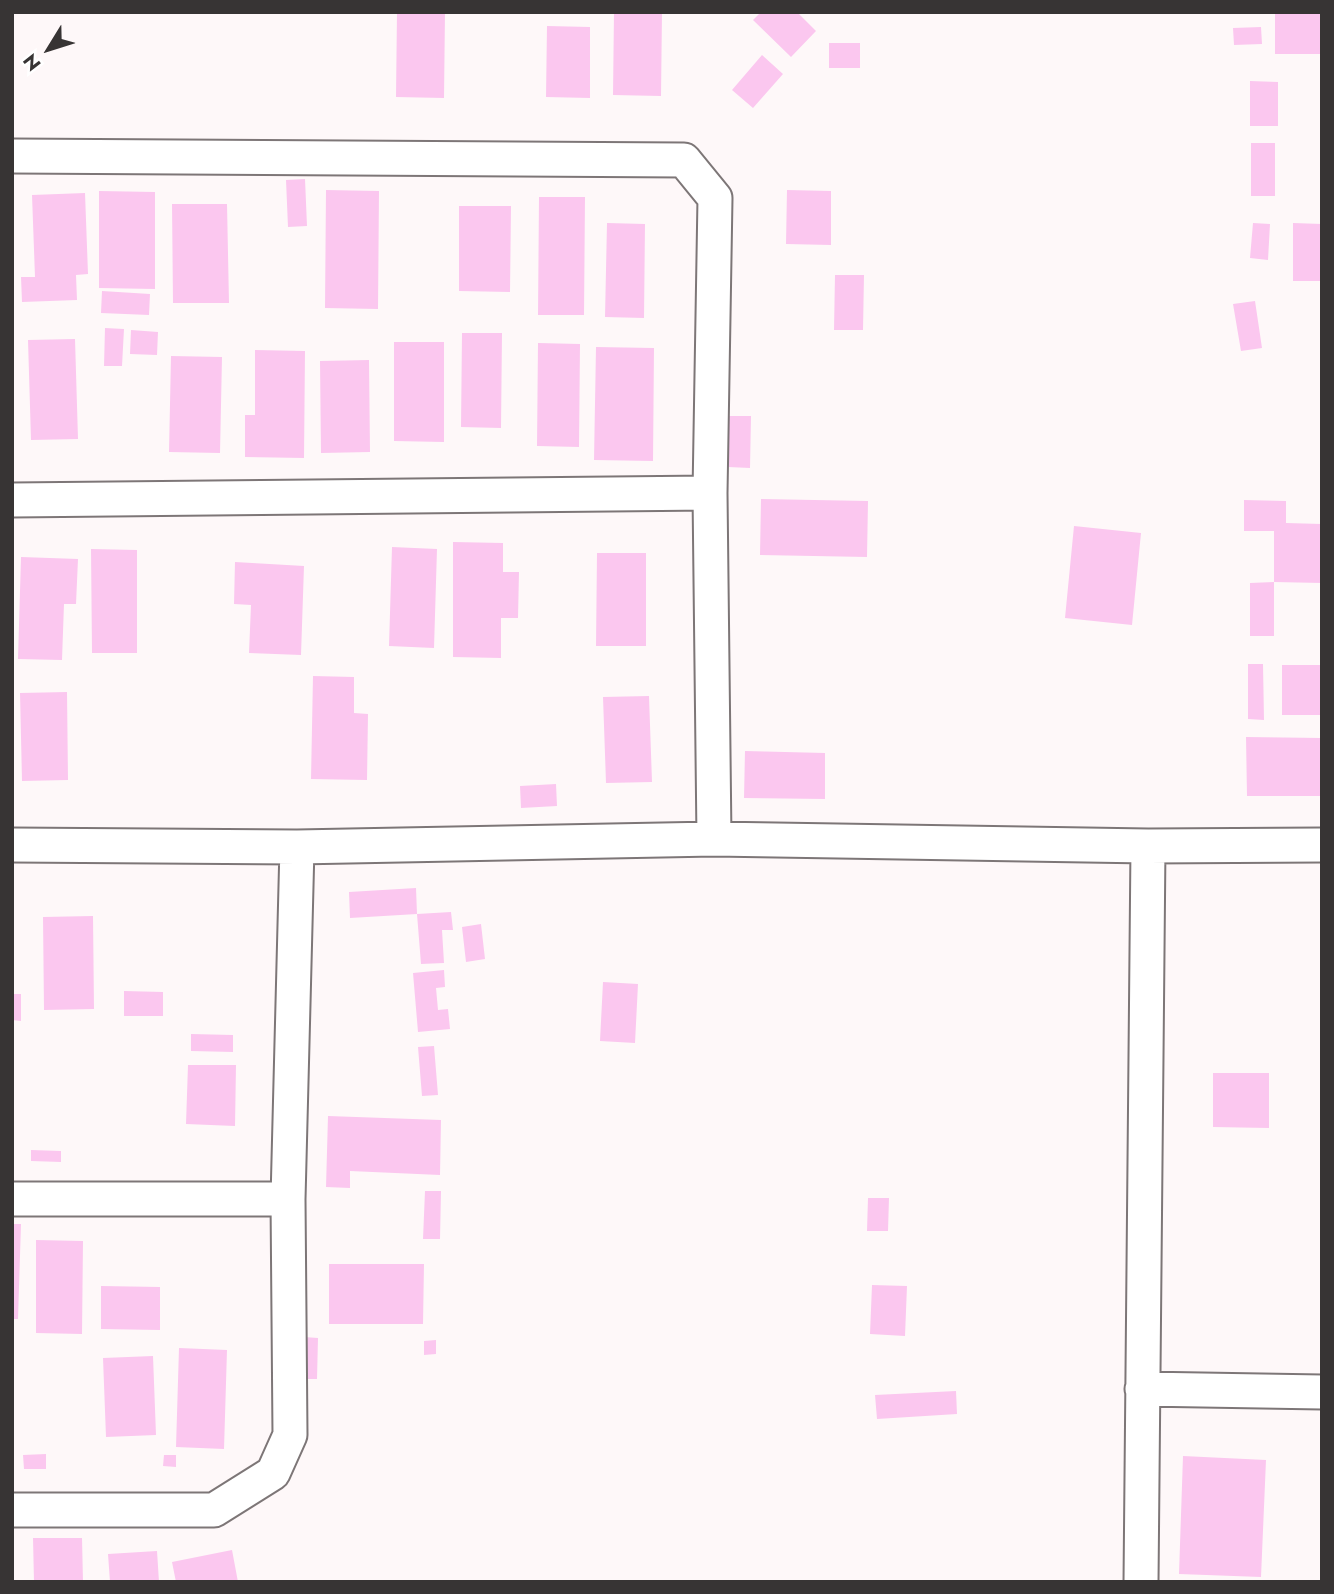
<!DOCTYPE html>
<style>
body{margin:0}
#map{position:relative;width:1334px;height:1594px;overflow:hidden;background:#fef8f9;font-family:Jost,sans-serif}
canvas{display:block}
.frame{position:absolute;inset:0;border:14px solid #373434;pointer-events:none}
.north{position:absolute;left:14px;top:14px;width:70px;height:70px;-webkit-text-stroke:5px #fff;paint-order:stroke;rotate:232deg;font-size:19px;font-weight:700;line-height:28px;text-align:center;color:#373434}
.north::after{content:'';display:block;margin:auto;width:24px;height:32px;background:#373434;clip-path:polygon(50% 0,100% 100%,50% 72%,0 100%)}
</style>
<div id="map">
<canvas width="1334" height="1594"></canvas>
<div class="frame"></div>
<div class="north">N</div>
</div>
<script>
const ctx = document.querySelector('canvas').getContext('2d');
ctx.lineJoin = 'round';
function fill(path, color) { ctx.fillStyle = color; ctx.fill(path, 'evenodd'); }
function strokePath(path, color, width, dash) { ctx.strokeStyle = color; ctx.lineWidth = width; ctx.lineCap = dash ? 'butt' : 'round'; ctx.setLineDash(dash || []); ctx.stroke(path); }
const building = new Path2D(`
 M397 12H445L444 98 396 97Z
 M614 12H662L661 96 613 95Z
 M761 12H797L816 31 791 57 753 20Z
 M1275 12H1322V54H1275Z
 M547 26 590 27V98L546 97Z
 M1261 27 1262 44 1234 45 1233 28Z
 M829 43H860V68H829Z
 M762 55 783 74 753 108 732 90Z
 M1250 81 1278 82V126H1250Z
 M1251 143H1275V196H1251Z
 M305 179 307 226 288 227 286 180Z
 M326 190 379 191 378 309 325 308Z
 M787 190 831 191V245L786 244Z
 M99 191 155 192V289L99 288Z
 M85 193 88 274 76 275 77 300 22 302 21 277H35L32 195Z
 M539 197H585L584 315H538Z
 M172 204H227L229 303H173Z
 M459 206H511L510 292 459 291Z
 M607 223 645 224 644 318 605 317Z
 M1253 223 1270 224 1268 260 1250 258Z
 M1293 223 1322 224V281H1293Z
 M835 275H864L863 330H834Z
 M102 291 150 294 149 315 101 313Z
 M1255 301 1262 348 1241 351 1233 304Z
 M105 328 124 329 122 366H104Z
 M131 330 158 332 157 355 130 354Z
 M462 333H502L501 428 461 427Z
 M75 339 78 439 31 440 28 340Z
 M394 342H444V442L394 441Z
 M538 343 580 344 579 447 537 446Z
 M596 347 654 348 653 461 594 460Z
 M255 350 305 351 304 458 245 457V415H255Z
 M171 356 222 357 220 453 169 452Z
 M369 360 370 452 321 453 320 361Z
 M729 416H751L750 468 728 467Z
 M761 499 868 501 867 557 760 555Z
 M1244 500 1286 501V523L1322 524V583L1274 582V531H1244Z
 M1074 526 1141 533 1132 625 1065 618Z
 M453 542 503 543V572H519L518 618H501V658L453 657Z
 M392 547 437 549 434 648 389 646Z
 M91 549 137 550V653H92Z
 M597 553H646V646H596Z
 M21 557 78 559 76 604H64L62 660 18 659Z
 M235 562 304 566 301 655 249 653 251 605 234 604Z
 M1274 582V636H1250V583Z
 M1248 664H1263L1264 720 1248 719Z
 M1282 665H1322V715H1282Z
 M313 676 354 677V713L368 714 367 780 311 779Z
 M67 692 68 780 22 781 20 693Z
 M649 696 652 782 606 783 603 697Z
 M1246 737 1322 738V796H1247Z
 M745 751 825 753V799L744 798Z
 M556 784 557 806 521 808 520 786Z
 M416 888 417 914 350 918 349 892Z
 M451 912 453 930H442L444 963 421 964 417 914Z
 M93 916 94 1009 44 1010 43 917Z
 M481 924 485 959 466 962 462 927Z
 M444 970 445 987 436 988 438 1010 448 1009 450 1029 418 1032 413 973Z
 M603 982 638 984 635 1043 600 1041Z
 M124 991 163 992V1016H124Z
 M12 994H21V1021L12 1020Z
 M191 1034 233 1035V1052L191 1051Z
 M434 1046 438 1095 422 1096 418 1047Z
 M188 1065H236L235 1126 186 1124Z
 M1213 1073H1269V1128L1213 1127Z
 M328 1116 441 1120 440 1175 350 1171V1188L326 1187Z
 M31 1150 61 1151V1162L31 1161Z
 M425 1191H441L440 1239H423Z
 M868 1198H889L888 1231H867Z
 M12 1224H21L18 1319H12Z
 M36 1240 83 1241 82 1334 36 1333Z
 M329 1264H424L423 1324H329Z
 M872 1285 907 1286 905 1336 870 1334Z
 M101 1286 160 1287V1330L101 1329Z
 M304 1337 318 1338 317 1379H302Z
 M436 1340V1354L424 1355V1341Z
 M179 1348 227 1350 224 1449 176 1447Z
 M153 1356 156 1435 106 1437 103 1358Z
 M956 1391 957 1414 877 1419 875 1395Z
 M46 1454V1469H24L23 1455Z
 M164 1455H176V1467L163 1466Z
 M1183 1456 1266 1460 1261 1577 1179 1574Z
 M33 1538H82L83 1582H34Z
 M232 1550 238 1582H176L172 1562Z
 M157 1551 159 1582H110L108 1554Z`);
const minor = new Path2D(`
 M12 156 684 160 715 198 710 493 714 839
 M12 500 710 493
 M12 845 297 847 714 839 1148 846 1322 845
 M12 1199H288
 M1142 1389 1322 1392
 M12 1510H214L273 1473 290 1435 288 1199 297 847
 M1141 1582 1148 846`);
fill(building, '#fbc7ef');
strokePath(minor, '#7d7677', 37);
strokePath(minor, '#fff', 33);
</script>
